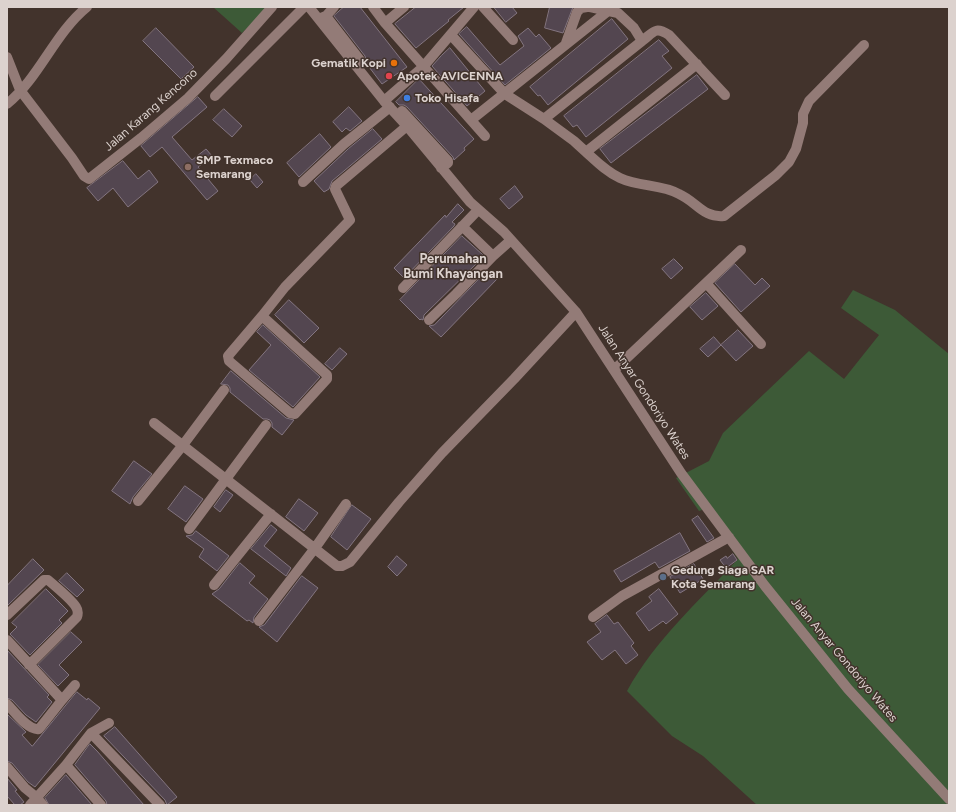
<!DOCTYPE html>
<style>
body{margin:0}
#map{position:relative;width:956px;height:812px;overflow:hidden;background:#42332c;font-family:Figtree,sans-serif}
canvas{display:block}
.frame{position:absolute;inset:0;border:8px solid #dcd2ce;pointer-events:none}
</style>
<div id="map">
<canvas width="956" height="812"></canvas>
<div class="frame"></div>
</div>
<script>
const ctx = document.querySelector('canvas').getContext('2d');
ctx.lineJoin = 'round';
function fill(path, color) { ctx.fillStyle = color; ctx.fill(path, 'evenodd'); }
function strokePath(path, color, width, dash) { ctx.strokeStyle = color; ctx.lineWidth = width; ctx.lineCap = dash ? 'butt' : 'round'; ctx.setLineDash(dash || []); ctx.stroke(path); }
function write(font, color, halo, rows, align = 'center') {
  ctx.font = font + ' Figtree,sans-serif'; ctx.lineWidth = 3; ctx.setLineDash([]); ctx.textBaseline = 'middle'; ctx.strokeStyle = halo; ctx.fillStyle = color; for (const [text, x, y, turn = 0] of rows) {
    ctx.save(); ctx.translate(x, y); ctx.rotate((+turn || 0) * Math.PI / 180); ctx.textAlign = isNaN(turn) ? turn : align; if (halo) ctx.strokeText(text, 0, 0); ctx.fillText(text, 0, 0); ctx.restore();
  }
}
const green = new Path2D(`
 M213 7H268L242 33Z
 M853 290 895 310 949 354V805H757L703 756 672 736 627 691C655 640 699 601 738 559L705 509 699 511 676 478 709 461 723 433 809 351 844 379 879 335 841 308Z`);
const building = new Path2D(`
 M344 7H360L407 67 382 84 366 63V60L365 56 334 16Z
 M416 7H464L448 20 449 21 416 48 395 24Z
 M494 7H512L517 13 506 22Z
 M550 7H573L563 33 545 28Z
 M612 19 628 39 548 105 540 95 538 96 530 87Z
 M467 27 500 65 524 46 518 36 528 28 536 37 539 34 551 48 505 85 459 34Z
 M156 28 194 67 181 79 143 41Z
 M659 40 669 51 662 56 672 68 586 137 577 125 573 127 564 116Z
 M450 48 485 91 467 106 432 66 441 56Z
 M697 75 708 89 611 163 600 149Z
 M419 79 474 139 464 148 465 150 454 160 453 157 407 107 404 105H399L396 102Z
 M198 97 207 107 172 137 192 160 206 149 212 156 198 167 218 191 207 200 162 147 150 157 141 146Z
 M349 107 362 121 350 131 346 128 342 132 333 122Z
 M224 109 242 126 232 137 213 120Z
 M373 129 382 139 332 181 329 189 324 192 314 181 348 149Z
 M320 134 331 147 299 177 287 163Z
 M123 161 138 179 149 170 158 182 128 207 113 188 98 201 87 188Z
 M256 174 263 182 257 188 250 180Z
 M515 186 523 197 509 209 500 199Z
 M458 204 464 210 452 222 455 224 454 226 404 278 394 268 445 215 446 217Z
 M462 236 483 255 478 260 479 261 424 315 423 320 421 319 420 320 400 300Z
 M674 259 683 268 671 279 662 269Z
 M735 264 755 285 762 278 770 286 741 312 715 283Z
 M488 270 497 279 441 337 429 326 434 325Z
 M706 293 718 306 702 320 690 307Z
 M289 300 319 328 304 343 275 315Z
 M263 325 320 377 293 407 249 370 271 345 257 332Z
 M738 330 753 346 736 361 721 345Z
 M714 337 721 345 708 357 700 349Z
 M340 348 347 354 332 370 325 364Z
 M231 371 286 418 294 420 282 435 272 427V423L270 420 267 419H263L230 392V388L228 385 221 384Z
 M134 461 152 474 133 497 130 504 112 491Z
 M185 486 203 499 186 522 168 509Z
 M226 490 233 495 220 512 214 507Z
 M299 499 318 513 304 531 286 517Z
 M352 505 371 519 347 550 331 537Z
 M698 516 714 538 707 542 692 520Z
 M271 525 277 530 264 546 291 568 286 576 251 549Z
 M196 531 229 556 217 571 199 557 204 549 186 536 192 535Z
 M680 533 690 551 659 568 655 562 621 582 614 571Z
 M733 554 737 560 726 568 720 560 726 556 727 558Z
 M397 556 407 565 397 576 388 567Z
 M33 559 44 570 7 606V586Z
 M240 563 255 576 249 583 268 599 254 617 253 623 249 620 247 621 212 594 219 589Z
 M694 564 703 579 680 593 670 577Z
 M67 573 84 590 77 597 59 581Z
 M302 576 318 588 277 642 259 627 264 625Z
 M46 589 68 611 59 620 62 623 30 655 10 634 17 627 12 623Z
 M659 589 678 614 666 624 663 621 649 631 636 613 652 601 649 597Z
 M607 615 614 624 618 622 634 643 631 646 638 655 626 664 615 650 602 660 587 642 601 632 595 624Z
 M71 632 82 642 59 665 69 675 58 686 38 665Z
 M7 650 49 695 47 697 52 702 36 722 26 715 12 700 7 698Z
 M77 692 87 700 88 698 100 708 35 787 28 782 12 763 7 761V714L26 732 22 735 32 746Z
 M115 727 177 797 167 805 165 800 104 736Z
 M90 744 97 751 144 805H107L106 801 75 765Z
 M66 775 92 805H49L45 798Z
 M7 778 17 790 15 791 24 802 20 805H15L7 796Z`);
const minor = new Path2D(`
 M309 7 384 101 407 126 470 202 504 232 576 312 681 473 765 586 848 689 949 799
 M373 7 385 23 485 136
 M483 7 513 40
 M326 16 360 60
 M321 18 326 16 334 7
 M385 23 404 7
 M451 35 505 94 544 119 574 141 586 152 697 64
 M642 41C654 32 655 26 669 35L725 95
 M566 43 577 12 581 8 587 7
 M7 57 20 90 72 158 84 176 89 179 141 138 188 98 226 59 272 7
 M215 96 304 7
 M384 101 423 67 474 7
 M7 104C40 77 54 34 87 7
 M402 111 448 161V163L441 168
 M544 119 642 41 634 28 618 13 590 7
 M471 120 608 11
 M586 152C597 162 607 172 620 178 639 187 661 184 679 194 697 202 703 218 724 216L776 175 789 162 796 149 803 123V114L809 101 864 45
 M303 182 344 144 390 107
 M493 256 511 240
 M706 283 761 344
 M403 288 478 210
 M262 316 327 375V379L295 414 290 413 229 361 228 356 262 316 285 287 350 220 335 189 336 186 407 126
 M429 320 456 294 493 256 462 226
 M614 370 741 250
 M154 423 337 566H342L350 562 399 502 442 453 514 379 576 312
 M138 501 183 445 224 390
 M189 529 266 425
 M214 585 271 514
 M7 615 44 580H48C54 585 72 600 76 607 78 610 78 614 77 617L29 665
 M593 617 622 596 729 537
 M259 621 315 548 346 504
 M7 640 62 700 39 729C28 731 14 711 7 704
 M62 700 75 685
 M91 733 160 805
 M66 765 101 805
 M7 767 25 788 36 797 43 805
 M30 805 66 765 91 733 109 723`);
const markers = [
 [394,63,4,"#e8710a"],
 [389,76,4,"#e0444e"],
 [407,98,4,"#3f7fe0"],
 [188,167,4,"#8d6e63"],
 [663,577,4,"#5c6f8a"]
];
const poiNames = [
 ["Gematik Kopi",386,63,"right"],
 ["Apotek AVICENNA",397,76],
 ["Toko Hisafa",415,98],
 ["SMP Texmaco",196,160],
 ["Semarang",196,174],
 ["Gedung Siaga SAR",671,570],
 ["Kota Semarang",671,584]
];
const streetNames = [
 ["Jalan Karang Kencono",151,110,-41],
 ["Jalan Anyar Gondoriyo Wates",644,392,57],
 ["Jalan Anyar Gondoriyo Wates",844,660,50]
];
const neighbourhoodNames = [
 ["Perumahan",453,259],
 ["Bumi Khayangan",453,274]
];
fill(green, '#3d5a37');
fill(building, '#534650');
strokePath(building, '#837580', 1);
strokePath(minor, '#937b77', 10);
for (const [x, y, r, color] of markers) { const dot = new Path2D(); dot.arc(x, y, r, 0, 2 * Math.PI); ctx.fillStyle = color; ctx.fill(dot); strokePath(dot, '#42332c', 1.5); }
write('bold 12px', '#dcd2ce', '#42332c', poiNames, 'left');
write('12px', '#dcd2ce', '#42332c', streetNames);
write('bold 13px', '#dcd2ce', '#42332c', neighbourhoodNames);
</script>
